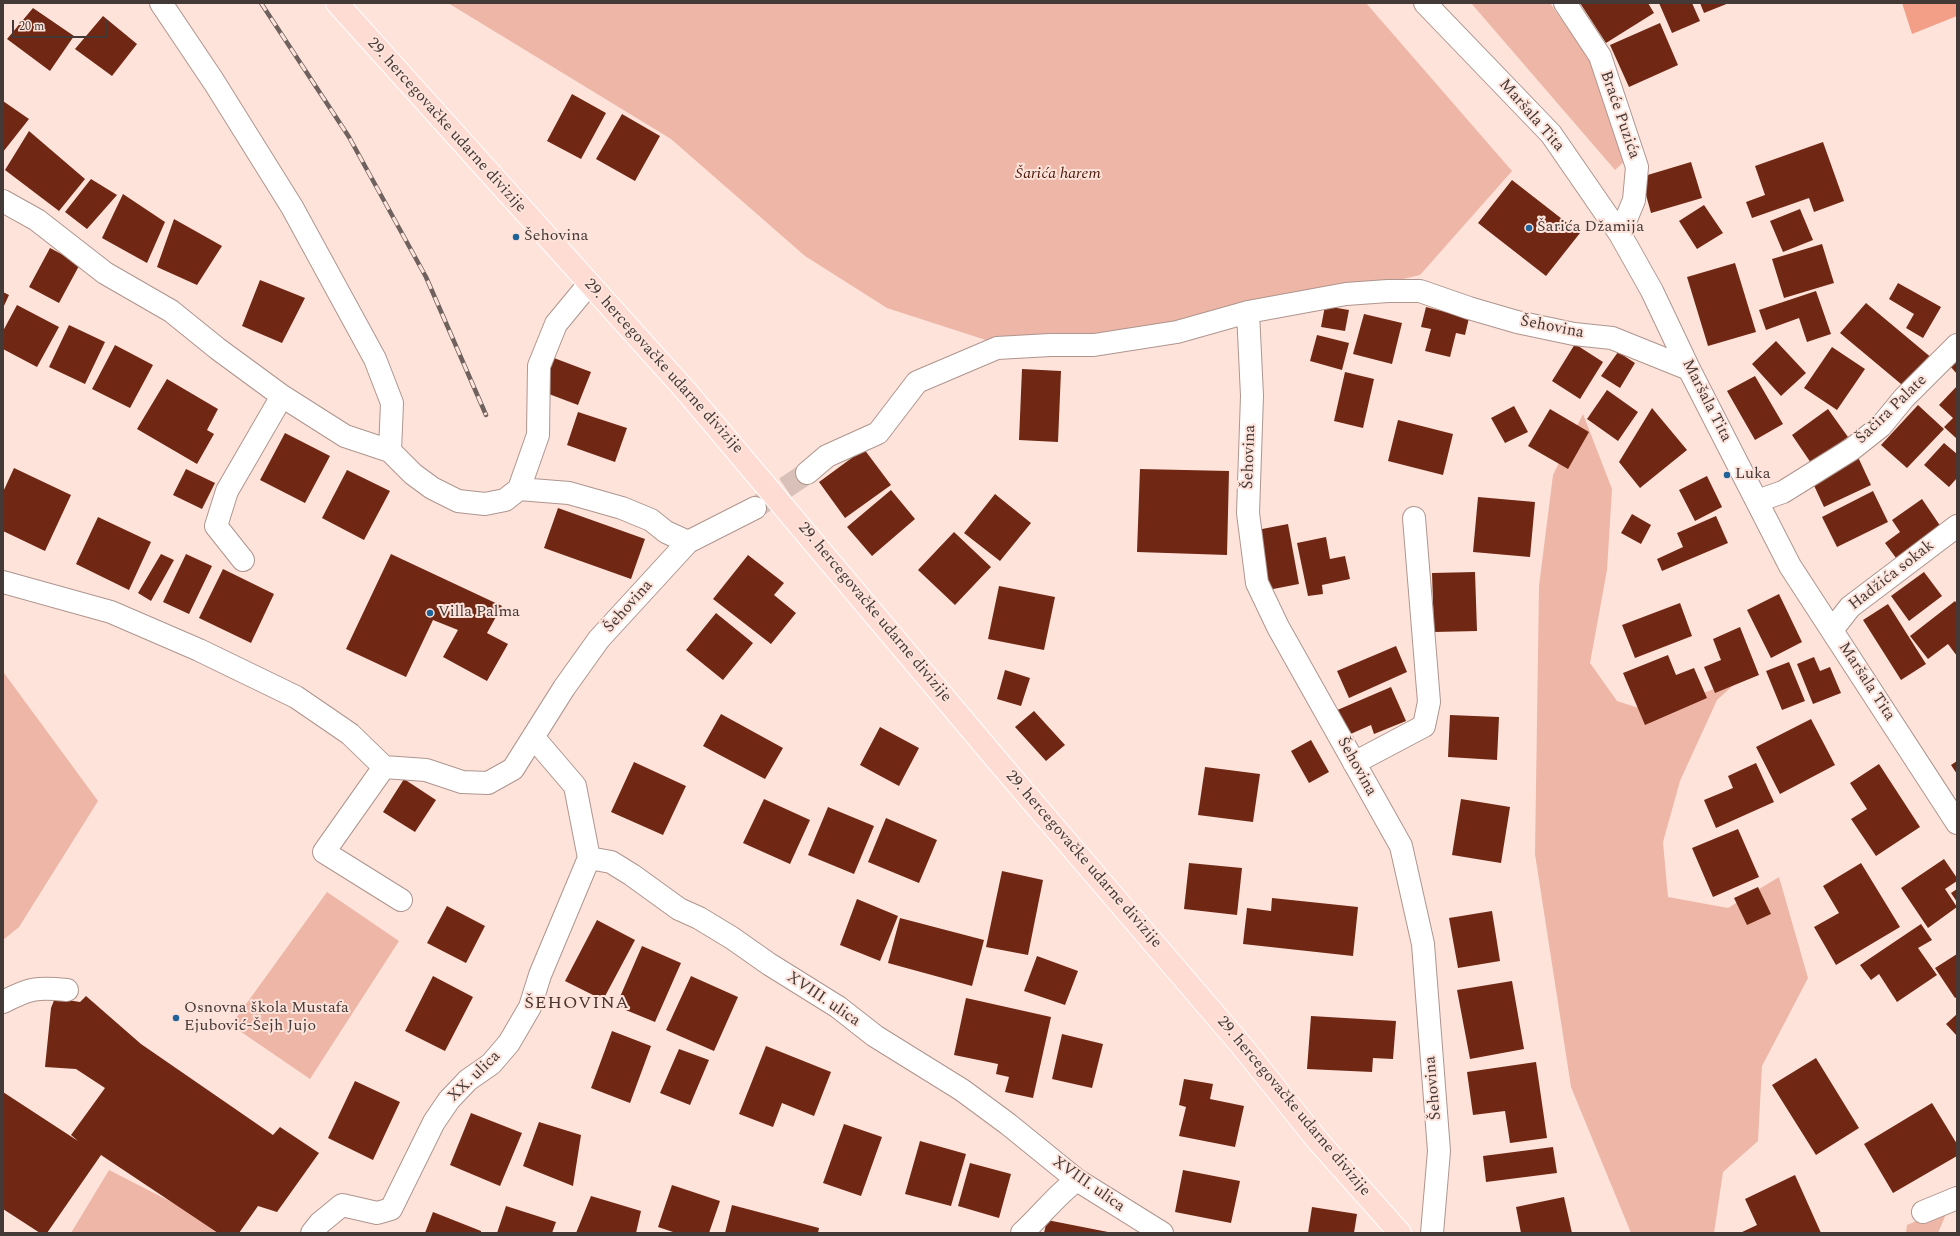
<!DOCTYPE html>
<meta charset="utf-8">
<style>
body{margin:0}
#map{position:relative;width:1960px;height:1236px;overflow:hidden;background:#fee3db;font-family:Spectral,serif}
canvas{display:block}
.frame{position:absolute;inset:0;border:4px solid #433936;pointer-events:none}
.scale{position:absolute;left:12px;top:20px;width:95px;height:18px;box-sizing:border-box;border:2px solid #433936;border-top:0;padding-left:5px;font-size:12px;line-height:14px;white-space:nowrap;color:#433936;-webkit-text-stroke:3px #fee3db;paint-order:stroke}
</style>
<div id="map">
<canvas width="1960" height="1236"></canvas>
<div class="frame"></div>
<div class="scale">20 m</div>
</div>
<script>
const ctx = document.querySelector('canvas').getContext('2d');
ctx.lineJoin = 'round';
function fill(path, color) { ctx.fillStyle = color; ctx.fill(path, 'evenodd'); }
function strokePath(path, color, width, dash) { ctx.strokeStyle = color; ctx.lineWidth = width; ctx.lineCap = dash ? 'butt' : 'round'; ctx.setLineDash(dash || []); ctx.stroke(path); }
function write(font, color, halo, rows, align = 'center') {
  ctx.font = font + ' Spectral,serif'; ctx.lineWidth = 4; ctx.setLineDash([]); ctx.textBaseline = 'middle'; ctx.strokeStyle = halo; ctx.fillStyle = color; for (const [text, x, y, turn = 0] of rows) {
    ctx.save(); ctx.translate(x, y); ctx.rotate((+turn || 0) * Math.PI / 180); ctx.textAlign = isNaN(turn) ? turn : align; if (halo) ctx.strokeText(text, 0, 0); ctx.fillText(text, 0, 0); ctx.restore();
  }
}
const green = new Path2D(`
 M448 3H1366L1512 171 1420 275 1192 330 995 343 887 308 805 256 671 139Z
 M1471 3H1550L1569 30 1586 48 1628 158 1615 170Z
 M1583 414 1612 489 1607 570 1590 663 1617 701 1651 712 1739 680 1717 700 1680 781 1663 842 1668 897 1728 908 1779 877 1808 978 1762 1066 1758 1141 1723 1172 1714 1233H1631L1571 1087 1535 854 1539 586 1553 475Z
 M4 673 98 801 19 927 3 940Z
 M327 892 399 941 310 1079 231 1025Z
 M109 1170 232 1233H71Z
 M1949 1207 1938 1233H1906L1907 1225Z`);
const water = new Path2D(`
 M1902 3H1957V16L1912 34Z`);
const building = new Path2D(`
 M1580 3H1648L1654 13 1606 43Z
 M1659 3H1692L1700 21 1672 33Z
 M1700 3H1729L1704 13Z
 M33 8 74 36 50 71 7 39Z
 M103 16 137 44 112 76 75 49Z
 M1660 23 1678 65 1629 87 1610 45Z
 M572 94 606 113 581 159 547 141Z
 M3 101 29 119 3 152Z
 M622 114 660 136 635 181 596 159Z
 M29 131 85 179 59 211 5 170Z
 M1823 142 1844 201 1814 212 1809 198 1752 218 1746 202 1765 195 1755 166Z
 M1691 162 1702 198 1651 213 1641 177Z
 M91 179 117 195 87 229 65 212Z
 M1512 180 1580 233 1546 276 1478 223Z
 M123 194 165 222 147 263 102 238Z
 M1704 205 1723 233 1697 249 1679 221Z
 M1800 209 1813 240 1783 252 1770 221Z
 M174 219 222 246 197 285 157 267Z
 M1822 244 1834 283 1784 298 1772 259Z
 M50 248 80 264 59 303 29 287Z
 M1735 263 1756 332 1708 346 1687 277Z
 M260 280 305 298 282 343 242 326Z
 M1898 283 1941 307 1923 338 1906 328 1914 314 1889 299Z
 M1816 291 1831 334 1807 342 1799 318 1766 330 1759 310Z
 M3 292 9 295 3 308Z
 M1866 303 1933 359 1907 389 1840 333Z
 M17 305 59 327 37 367 3 349V331Z
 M1325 306 1349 310 1345 331 1321 327Z
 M1426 307 1469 318 1465 335 1456 333 1450 357 1425 351 1431 329 1421 327Z
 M1364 314 1402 323 1392 364 1353 354Z
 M69 325 105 342 85 384 49 367Z
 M1317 335 1349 343 1342 370 1310 361Z
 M1776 341 1806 373 1781 396 1752 364Z
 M1575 344 1603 362 1580 399 1552 381Z
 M115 345 153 365 130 408 92 389Z
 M1832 347 1865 369 1837 410 1804 388Z
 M1618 352 1635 363 1620 388 1601 376Z
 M554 358 591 372 578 405 541 391Z
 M1957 359V374L1950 366Z
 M1022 369 1061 371 1058 442 1019 440Z
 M1345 372 1374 379 1363 428 1334 421Z
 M1755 376 1783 424 1755 440 1727 391Z
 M167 379 218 409 207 430 214 434 197 464 137 429Z
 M1957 386V439L1944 427 1953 418 1939 405Z
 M1607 390 1638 412 1618 441 1587 419Z
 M1918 405 1944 429 1907 468 1881 445Z
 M1514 406 1528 432 1505 443 1491 418Z
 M1652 408 1687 450 1640 488 1619 462Z
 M1550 409 1589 432 1568 469 1528 446Z
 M1828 409 1848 437 1811 463 1792 435Z
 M578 412 627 428 615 462 567 445Z
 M1398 420 1453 434 1443 475 1388 461Z
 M285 433 330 456 305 503 260 480Z
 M1944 443 1957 454V478L1949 487 1924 465Z
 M864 449 891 485 845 518 819 482Z
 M1858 457 1871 485 1824 507 1811 479Z
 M14 468 71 495 45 551 3 531V492Z
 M186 469 215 483 202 509 173 495Z
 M1140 469 1229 471 1227 555 1137 552Z
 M347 470 390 491 364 540 322 518Z
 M1707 476 1722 507 1695 521 1679 490Z
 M891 490 915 519 872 556 847 527Z
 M1873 491 1888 522 1837 547 1822 517Z
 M995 494 1031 523 1000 561 964 533Z
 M1478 497 1535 502 1530 557 1473 552Z
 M1922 499 1941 527 1896 558 1885 543 1900 532 1892 520Z
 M558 508 645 539 631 579 544 548Z
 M1632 514 1651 525 1641 544 1621 533Z
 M1716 516 1728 543 1662 571 1657 559 1683 547 1677 533Z
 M98 517 151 542 129 590 76 564Z
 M1288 524 1299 584 1268 590 1257 530Z
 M954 532 991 567 955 605 918 570Z
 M1326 537 1330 559 1345 556 1350 579 1322 585 1323 594 1308 596 1297 543Z
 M161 554 174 560 151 601 138 593Z
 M186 554 212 566 189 614 163 602Z
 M391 554 502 606 487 633 508 644 487 681 443 657 458 630 433 620 406 677 346 649Z
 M748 555 784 583 774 595 796 613 771 644 713 599Z
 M223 569 274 594 251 643 199 618Z
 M1475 572 1477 631 1434 632 1432 573Z
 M1924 572 1942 596 1909 621 1891 596Z
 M999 586 1055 597 1044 650 988 639Z
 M1779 594 1802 642 1771 658 1747 610Z
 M1955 601 1957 604V656L1948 644 1928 659 1910 636Z
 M1680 603 1692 636 1635 658 1622 625Z
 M1888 604 1926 664 1901 680 1863 620Z
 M716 613 753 643 723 680 686 650Z
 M1740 627 1759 675 1715 693 1704 667 1721 660 1713 639Z
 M1396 646 1407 672 1349 698 1337 671Z
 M1668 655 1676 675 1694 668 1707 698 1645 725 1623 673Z
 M1814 657 1820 671 1830 667 1841 693 1813 704 1797 664Z
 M1789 662 1805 701 1782 710 1766 671Z
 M1005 670 1030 678 1021 706 997 699Z
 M1391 687 1406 721 1374 734 1371 725 1346 736 1335 711Z
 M1034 711 1065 745 1046 761 1015 727Z
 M721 714 783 748 765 779 703 746Z
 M1450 715 1499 717 1497 760 1448 757Z
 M1811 719 1835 765 1780 794 1756 747Z
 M880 727 919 748 899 786 860 765Z
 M1311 740 1329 772 1309 783 1291 751Z
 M1957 761V774L1951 765Z
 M634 762 686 786 663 835 611 812Z
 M1756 763 1774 802 1716 828 1704 800 1733 788 1728 776Z
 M1879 764 1920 827 1876 856 1851 819 1867 809 1850 783Z
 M1205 767 1260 774 1253 822 1198 815Z
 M404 779 436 800 415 832 383 812Z
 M764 799 810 820 790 864 743 843Z
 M1461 799 1510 807 1501 863 1452 855Z
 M828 807 874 826 854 874 808 855Z
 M886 818 937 840 919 883 868 862Z
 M1738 829 1759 877 1713 897 1692 848Z
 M1944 859 1957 878V881L1945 889 1957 907 1928 928 1901 888Z
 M1189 863 1242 868 1237 915 1184 909Z
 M1861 863 1900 927 1836 965 1814 927 1839 913 1823 886Z
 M1002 871 1043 880 1028 955 986 947Z
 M1758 887 1771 914 1747 925 1734 898Z
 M1957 889V902L1951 893Z
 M1272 898 1358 907 1353 956 1243 944 1247 908 1271 911Z
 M857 899 898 916 880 961 840 945Z
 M447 906 485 926 466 963 427 943Z
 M1492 911 1500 961 1458 968 1449 918Z
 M900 918 984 940 972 986 888 963Z
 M597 920 635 940 603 1000 565 981Z
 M1921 924 1932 940 1918 948 1937 975 1897 1002 1879 974 1871 980 1860 965Z
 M642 946 681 963 655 1022 616 1006Z
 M1957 954V997L1955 998 1935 968Z
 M1037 956 1078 971 1065 1005 1024 991Z
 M433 976 473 997 445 1051 405 1031Z
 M691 976 738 997 714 1051 666 1030Z
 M1512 981 1524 1049 1470 1059 1457 990Z
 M86 996 141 1044 273 1135 280 1127 319 1153 277 1212 258 1206 239 1233H218L101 1155 47 1233H40L3 1209V1092L78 1141 71 1135 105 1088 76 1069 45 1067 51 1008 55 998 80 1002Z
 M966 998 1051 1017 1033 1098 1005 1092 1009 1077 996 1074 998 1064 954 1055Z
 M1957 1014V1036L1946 1024Z
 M1311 1016 1396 1021 1393 1059 1373 1058 1372 1072 1307 1069Z
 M612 1031 651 1046 630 1103 591 1088Z
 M1062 1034 1103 1044 1092 1088 1052 1079Z
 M766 1046 831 1072 814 1116 782 1103 773 1127 739 1114Z
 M679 1049 709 1060 690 1105 660 1093Z
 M1816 1058 1859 1128 1816 1155 1772 1085Z
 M1536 1062 1547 1138 1510 1143 1505 1111 1473 1115 1467 1072Z
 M1184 1079 1213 1084 1210 1099 1244 1106 1235 1147 1179 1136 1186 1107 1179 1105Z
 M355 1081 400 1102 373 1160 328 1138Z
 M1932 1103 1957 1144V1156L1893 1193 1864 1144Z
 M471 1113 522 1133 500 1186 450 1165Z
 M539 1122 581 1135 573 1186 523 1166Z
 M844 1124 882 1137 861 1196 823 1183Z
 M920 1141 966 1154 951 1206 905 1194Z
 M1553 1147 1557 1173 1486 1182 1483 1156Z
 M970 1163 1011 1174 999 1218 958 1206Z
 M1183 1170 1240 1181 1231 1223 1175 1212Z
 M1795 1175 1821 1233H1740L1757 1225 1745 1199Z
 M672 1185 720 1201 709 1233H676L658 1227Z
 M591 1196 641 1211 636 1233H576Z
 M1564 1197 1572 1233H1521L1516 1207Z
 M732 1205 819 1228 818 1233H725Z
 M506 1206 556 1222 552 1233H497Z
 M1312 1207 1357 1214 1354 1233H1308Z
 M433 1212 481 1231V1233H425Z
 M1047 1220 1108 1232V1233H1044Z`);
const minorTunnel = new Path2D(`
 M758 506 807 473`);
const minor = new Path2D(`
 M161 3 214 82 292 207 375 359 392 403 390 451 413 474 432 488 458 501 485 504 505 500 519 489 538 435 539 366 556 324 589 284
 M1425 3 1551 134 1620 234 1652 291 1689 369 1790 566 1957 823
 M1565 3 1600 56 1637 167 1634 200 1620 234
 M3 201 37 220 105 273 171 311 218 349 282 396 345 436 390 451
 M1248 312 1252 396 1248 513 1257 583 1278 627 1401 846 1423 944 1439 1151 1432 1233
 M807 473 827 456 878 433 917 382 997 348 1050 345H1094L1177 332 1248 312 1346 294 1388 291H1420L1469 308 1517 322 1574 334 1612 338 1689 369
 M519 489 569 493 622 508 651 520 666 532 688 542
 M1757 501 1783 492 1852 449 1881 426 1904 398 1957 345
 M243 560 216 526 227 491 282 396
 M3 582 111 612 199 650 296 697 350 734 384 767 426 770 462 782 488 783 513 769 564 688 599 639 688 542 755 508
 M1832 630 1850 607 1957 526
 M534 738 575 786 589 858
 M1354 763 1424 726 1429 702 1414 518
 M384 767 324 852 401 900
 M589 858 611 862 632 875 679 909 699 918 732 938 769 964 838 1007 875 1036 962 1090 1008 1124 1077 1180 1162 1233
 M3 1002C30 988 37 987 67 990
 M1923 1212 1957 1198
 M312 1233 320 1223 342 1205 377 1213 391 1209 434 1122 449 1100 468 1080 491 1064 509 1043 530 1007 540 975 589 858
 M1022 1233C1041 1216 1056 1195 1077 1180`);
const major = new Path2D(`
 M337 3 686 391 1007 772 1241 1045 1318 1141 1400 1233`);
const rail = new Path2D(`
 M261 3 349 137 426 277 486 415`);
const markers = [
 [1529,228,4,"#1f6398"],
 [516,237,4,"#1f6398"],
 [1727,475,4,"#1f6398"],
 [430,613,4,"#1f6398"],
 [176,1018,4,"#1f6398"]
];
const streetNames = [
 ["Braće Puzića",1619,115,71],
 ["Maršala Tita",1531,116,49],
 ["29. hercegovačke udarne divizije",446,126,48],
 ["Šehovina",1552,328,11],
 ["29. hercegovačke udarne divizije",663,367,48],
 ["Maršala Tita",1706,401,63],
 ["Šačira Palate",1892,410,-44],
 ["Šehovina",1250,457,-88],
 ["Hadžića sokak",1892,576,-38],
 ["Šehovina",629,607,-48],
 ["29. hercegovačke udarne divizije",874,613,50],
 ["Maršala Tita",1866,682,57],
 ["Šehovina",1356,767,61],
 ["29. hercegovačke udarne divizije",1083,860,49],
 ["XVIII. ulica",823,1000,34],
 ["XX. ulica",475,1077,-44],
 ["Šehovina",1434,1088,-95],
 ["29. hercegovačke udarne divizije",1293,1107,50],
 ["XVIII. ulica",1088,1185,35]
];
const parkNames = [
 ["Šarića harem",1058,175]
];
const poiNames = [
 ["Šarića Džamija",1537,228],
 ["Šehovina",524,237],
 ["Luka",1735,475],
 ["Villa Palma",438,613],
 ["Osnovna škola Mustafa",184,1009],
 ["Ejubović-Šejh Jujo",184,1027]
];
const quarterNames = [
 ["ŠEHOVINA",577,1004]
];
fill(green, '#eeb6a6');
fill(water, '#f39f87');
fill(building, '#702814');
strokePath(minorTunnel, '#d9c1ba', 22, [22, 11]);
strokePath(minor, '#ae958e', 24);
strokePath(major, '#fff', 24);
strokePath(minor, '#fff', 22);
strokePath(major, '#fedcd3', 22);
strokePath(rail, '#6f615d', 4.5);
strokePath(rail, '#fee3db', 3, [9]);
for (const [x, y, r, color] of markers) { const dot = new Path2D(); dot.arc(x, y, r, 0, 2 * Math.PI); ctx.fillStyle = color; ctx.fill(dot); strokePath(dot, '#fee3db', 1.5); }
write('16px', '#433936', '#fee3db', streetNames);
write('italic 16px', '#4a1708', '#fee3db', parkNames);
write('16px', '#433936', '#fee3db', poiNames, 'left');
ctx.letterSpacing = '1px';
write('18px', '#4a352f', '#fee3db', quarterNames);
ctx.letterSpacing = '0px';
</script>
